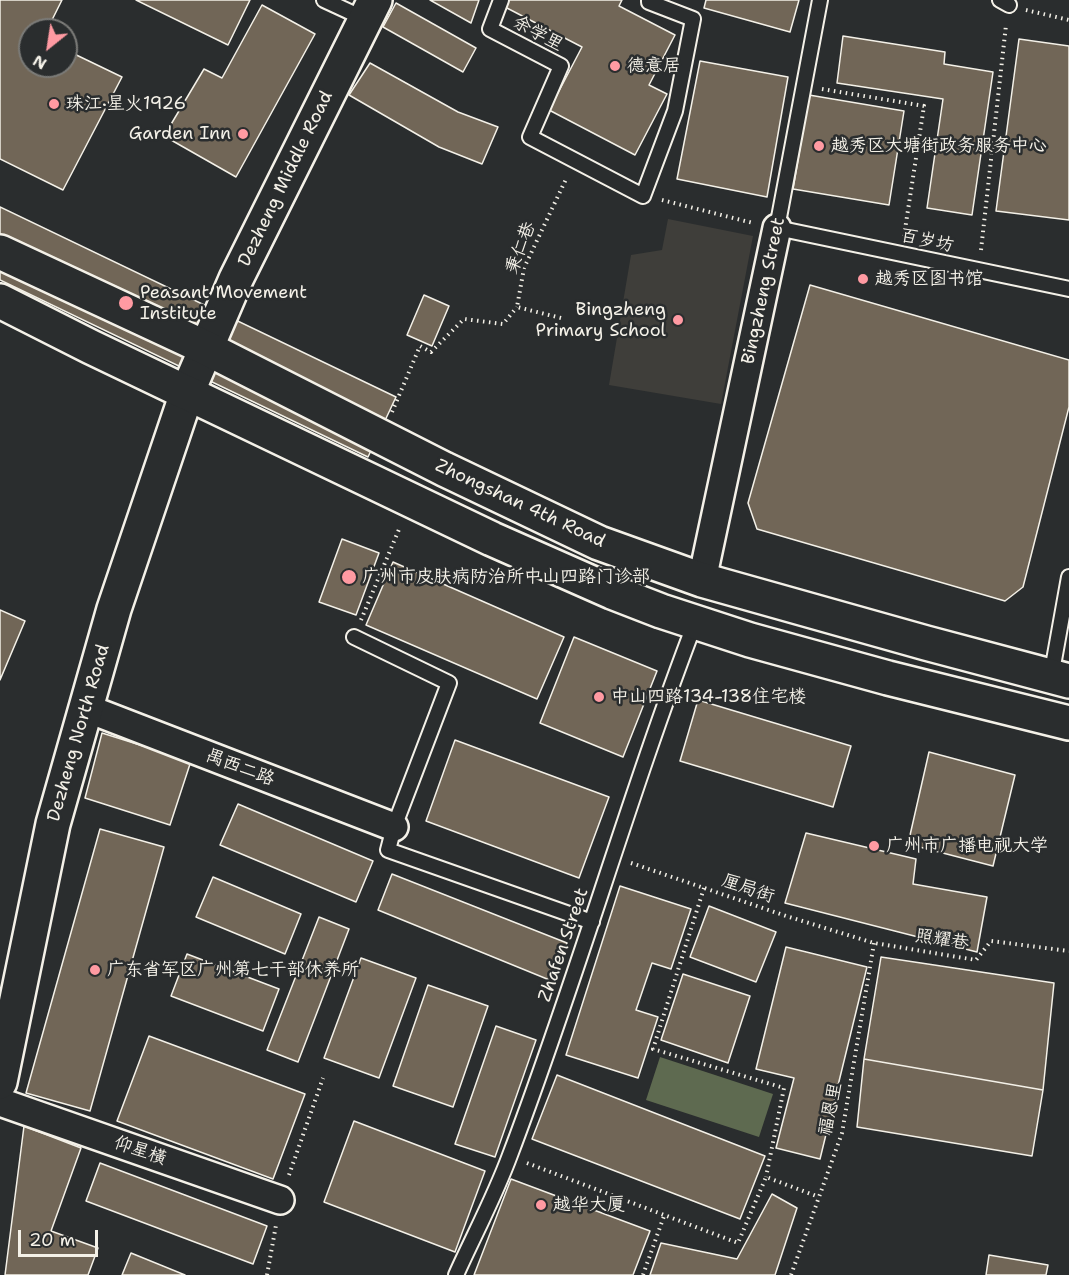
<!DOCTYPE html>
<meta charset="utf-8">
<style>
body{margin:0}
#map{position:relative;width:1069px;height:1275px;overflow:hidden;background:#2a2d2e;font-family:"Shantell Sans",sans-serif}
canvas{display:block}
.north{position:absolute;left:18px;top:18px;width:60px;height:60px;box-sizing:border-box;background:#2a2d2e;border:2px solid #7b7b78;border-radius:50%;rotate:210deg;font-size:16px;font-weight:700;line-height:24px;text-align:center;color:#f4f1e8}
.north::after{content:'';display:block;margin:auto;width:21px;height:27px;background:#ff9aa2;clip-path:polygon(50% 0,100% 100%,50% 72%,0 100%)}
.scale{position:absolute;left:18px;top:1230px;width:80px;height:27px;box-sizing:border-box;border:3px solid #f4f1e8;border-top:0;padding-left:8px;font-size:18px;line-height:21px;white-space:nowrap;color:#f4f1e8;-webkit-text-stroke:4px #2a2d2e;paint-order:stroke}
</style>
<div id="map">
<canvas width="1069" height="1275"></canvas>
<div class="north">N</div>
<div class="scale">20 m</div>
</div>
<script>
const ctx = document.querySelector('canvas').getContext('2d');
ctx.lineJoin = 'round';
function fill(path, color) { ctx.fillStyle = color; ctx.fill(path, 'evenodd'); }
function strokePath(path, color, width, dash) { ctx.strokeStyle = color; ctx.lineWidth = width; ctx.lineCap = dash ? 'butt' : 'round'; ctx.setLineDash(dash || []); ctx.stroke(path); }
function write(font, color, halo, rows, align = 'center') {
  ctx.font = font + ' "Shantell Sans","LXGW WenKai TC",sans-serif'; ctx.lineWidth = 5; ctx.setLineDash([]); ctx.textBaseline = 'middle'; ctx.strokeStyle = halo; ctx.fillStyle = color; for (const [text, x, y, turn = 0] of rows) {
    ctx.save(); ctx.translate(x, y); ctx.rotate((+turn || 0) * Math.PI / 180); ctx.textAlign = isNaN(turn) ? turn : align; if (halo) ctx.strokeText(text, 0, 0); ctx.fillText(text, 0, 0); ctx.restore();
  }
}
const built = new Path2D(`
 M668 219 753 236 721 404 609 385 631 255 662 250Z`);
const green = new Path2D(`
 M660 1057 773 1094 759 1137 646 1100Z`);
const building = new Path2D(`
 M0 0H62L47 30H30V66H66V50L122 77 63 190 0 159Z
 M136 0H250L228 45Z
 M430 0H479L471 23Z
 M509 0H622L619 6 675 35 649 85 667 94 635 155 549 110 582 47 505 7Z
 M706 0H799L790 32 704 8Z
 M396 3 476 48 463 72 383 27Z
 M262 5 315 34 236 177 164 136 204 69 222 78Z
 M843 36 945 52 944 64 993 72 972 215 927 208 943 99 837 83Z
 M1019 39 1069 46V220L996 211Z
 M700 61 788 77 767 197 677 179Z
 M370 63 458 112 498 127 482 164 439 147 349 95Z
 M809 95 904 111 889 205 793 189Z
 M0 207 396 397 368 457 0 280Z
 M810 285 1069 360V407L1023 587 1005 601 757 529 748 503Z
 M424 295 449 306 432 346 407 335Z
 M342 539 379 553 356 615 319 602Z
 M393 562 564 637 537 699 366 625Z
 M0 610 25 621 0 680Z
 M574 637 657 671 623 757 540 723Z
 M698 700 851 746 833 807 680 761Z
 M102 733 191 761 170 825 85 798Z
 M455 740 609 797 579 878 426 821Z
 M929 752 1015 775 993 866 908 844Z
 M238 804 373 861 356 902 220 845Z
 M100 829 164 847 90 1111 26 1093Z
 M806 833 916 859 913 884 987 897 977 952 785 903Z
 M392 874 567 943 552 981 378 910Z
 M213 877 301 914 285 954 196 917Z
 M620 886 691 909 671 969 652 963 636 1010 658 1017 638 1078 566 1055Z
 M709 906 776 932 756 982 690 957Z
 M319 917 349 929 298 1062 267 1050Z
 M786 947 867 967 820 1159 776 1148 794 1078 756 1069Z
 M187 954 279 989 263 1031 171 996Z
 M881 957 1054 983 1043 1090 864 1059Z
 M361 958 416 978 379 1078 324 1058Z
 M683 974 750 996 728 1063 661 1040Z
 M428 985 488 1006 453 1107 393 1086Z
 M496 1026 536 1040 495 1157 455 1144Z
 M149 1036 305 1094 273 1179 117 1121Z
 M864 1059 1043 1090 1032 1156 857 1127Z
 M557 1075 765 1156 740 1219 532 1139Z
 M354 1121 485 1171 455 1252 324 1202Z
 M24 1126 81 1148 51 1231 98 1248 88 1275H5Z
 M100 1163 267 1226 253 1264 86 1201Z
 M511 1179 650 1231 633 1275H474Z
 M772 1194 797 1208 775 1275H650L661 1243 737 1259Z
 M131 1253 185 1275H122Z
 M989 1255 1048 1265 1046 1275H986Z`);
const path = new Path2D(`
 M1026 10 1069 20
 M822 89 924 106 904 236
 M662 200 753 223
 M981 250 1006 25
 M561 318 517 307 524 268 567 177
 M392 412 420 346 431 352 464 319 503 324 517 307
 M361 620 400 527
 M631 863 786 916 874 943 976 960 991 941 1069 951
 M704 888 653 1049 784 1088 766 1177
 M527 1163 738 1243 766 1177 819 1197
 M289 1175 323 1078
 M267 1275 276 1225
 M643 1275 664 1216
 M791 1275 842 1133 874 943`);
const service = new Path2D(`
 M324 0 365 19
 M501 0 490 29 561 66 530 137 643 196 675 111 693 19 649 2V0
 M820 0 777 228 1069 289
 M1000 0 1009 5
 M354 637 449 683 394 827 388 850 592 922
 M1051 677 1069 577
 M456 1275C474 1235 495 1196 510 1155 577 979 628 798 695 623`);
const minor = new Path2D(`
 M702 580 777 228
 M86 708 394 827
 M0 1102 280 1200`);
const tertiary = new Path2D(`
 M0 1082 53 824 114 609 187 393 236 279 375 0`);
const primary = new Path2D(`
 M0 252 206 348 444 469 599 543 702 580 926 643 1069 681
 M0 301 91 347 492 539 612 592 661 611 750 640 888 678 1069 723`);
const markers = [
 [615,66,6,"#ff9aa2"],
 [54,104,6,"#ff9aa2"],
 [243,134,6,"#ff9aa2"],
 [819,146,6,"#ff9aa2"],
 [863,279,6,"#ff9aa2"],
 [126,303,8,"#ff9aa2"],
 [678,320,6,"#ff9aa2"],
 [349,577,8,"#ff9aa2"],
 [599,697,6,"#ff9aa2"],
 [874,846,6,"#ff9aa2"],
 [95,970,6,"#ff9aa2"],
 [541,1205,6,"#ff9aa2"]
];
const streetNames = [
 ["余学里",538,34,29],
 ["Dezheng Middle Road",286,179,-64],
 ["百岁坊",927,241,12],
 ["秉仁巷",521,248,-69],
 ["Bingzheng Street",764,291,-78],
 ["Zhongshan 4th Road",520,504,25],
 ["Dezheng North Road",79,733,-74],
 ["禺西二路",240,768,21],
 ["厘局街",748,889,19],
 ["照耀巷",942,940,9],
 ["Zhafen Street",564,945,-71],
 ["福恩里",831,1109,-78],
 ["仰星横",140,1151,19]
];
const poiNames = [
 ["德意居",627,66],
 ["珠江·星火1926",66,104],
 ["Garden Inn",231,134,"right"],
 ["越秀区大塘街政务服务中心",831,146],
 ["越秀区图书馆",875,279],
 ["Peasant Movement",140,293],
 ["Institute",140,314],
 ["Bingzheng",666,310,"right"],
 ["Primary School",666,331,"right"],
 ["广州市皮肤病防治所中山四路门诊部",362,577],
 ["中山四路134-138住宅楼",611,697],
 ["广州市广播电视大学",886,846],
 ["广东省军区广州第七干部休养所",107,970],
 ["越华大厦",553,1205]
];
fill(built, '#3f3e3a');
fill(green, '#5e6a50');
fill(building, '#716657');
strokePath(building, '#f4f1e8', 1.5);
strokePath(service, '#f4f1e8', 18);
strokePath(minor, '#f4f1e8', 32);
strokePath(tertiary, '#f4f1e8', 38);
strokePath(primary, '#f4f1e8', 38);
strokePath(path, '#f4f1e8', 4, [1.5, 4.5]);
strokePath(service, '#2a2d2e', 14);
strokePath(minor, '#2a2d2e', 27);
strokePath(tertiary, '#2a2d2e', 33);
strokePath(primary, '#2a2d2e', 33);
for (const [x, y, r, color] of markers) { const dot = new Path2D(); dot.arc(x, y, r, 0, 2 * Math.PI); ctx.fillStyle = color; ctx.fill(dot); strokePath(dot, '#2a2d2e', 2); }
write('18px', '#f4f1e8', '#2a2d2e', streetNames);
write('18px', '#f4f1e8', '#2a2d2e', poiNames, 'left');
</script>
